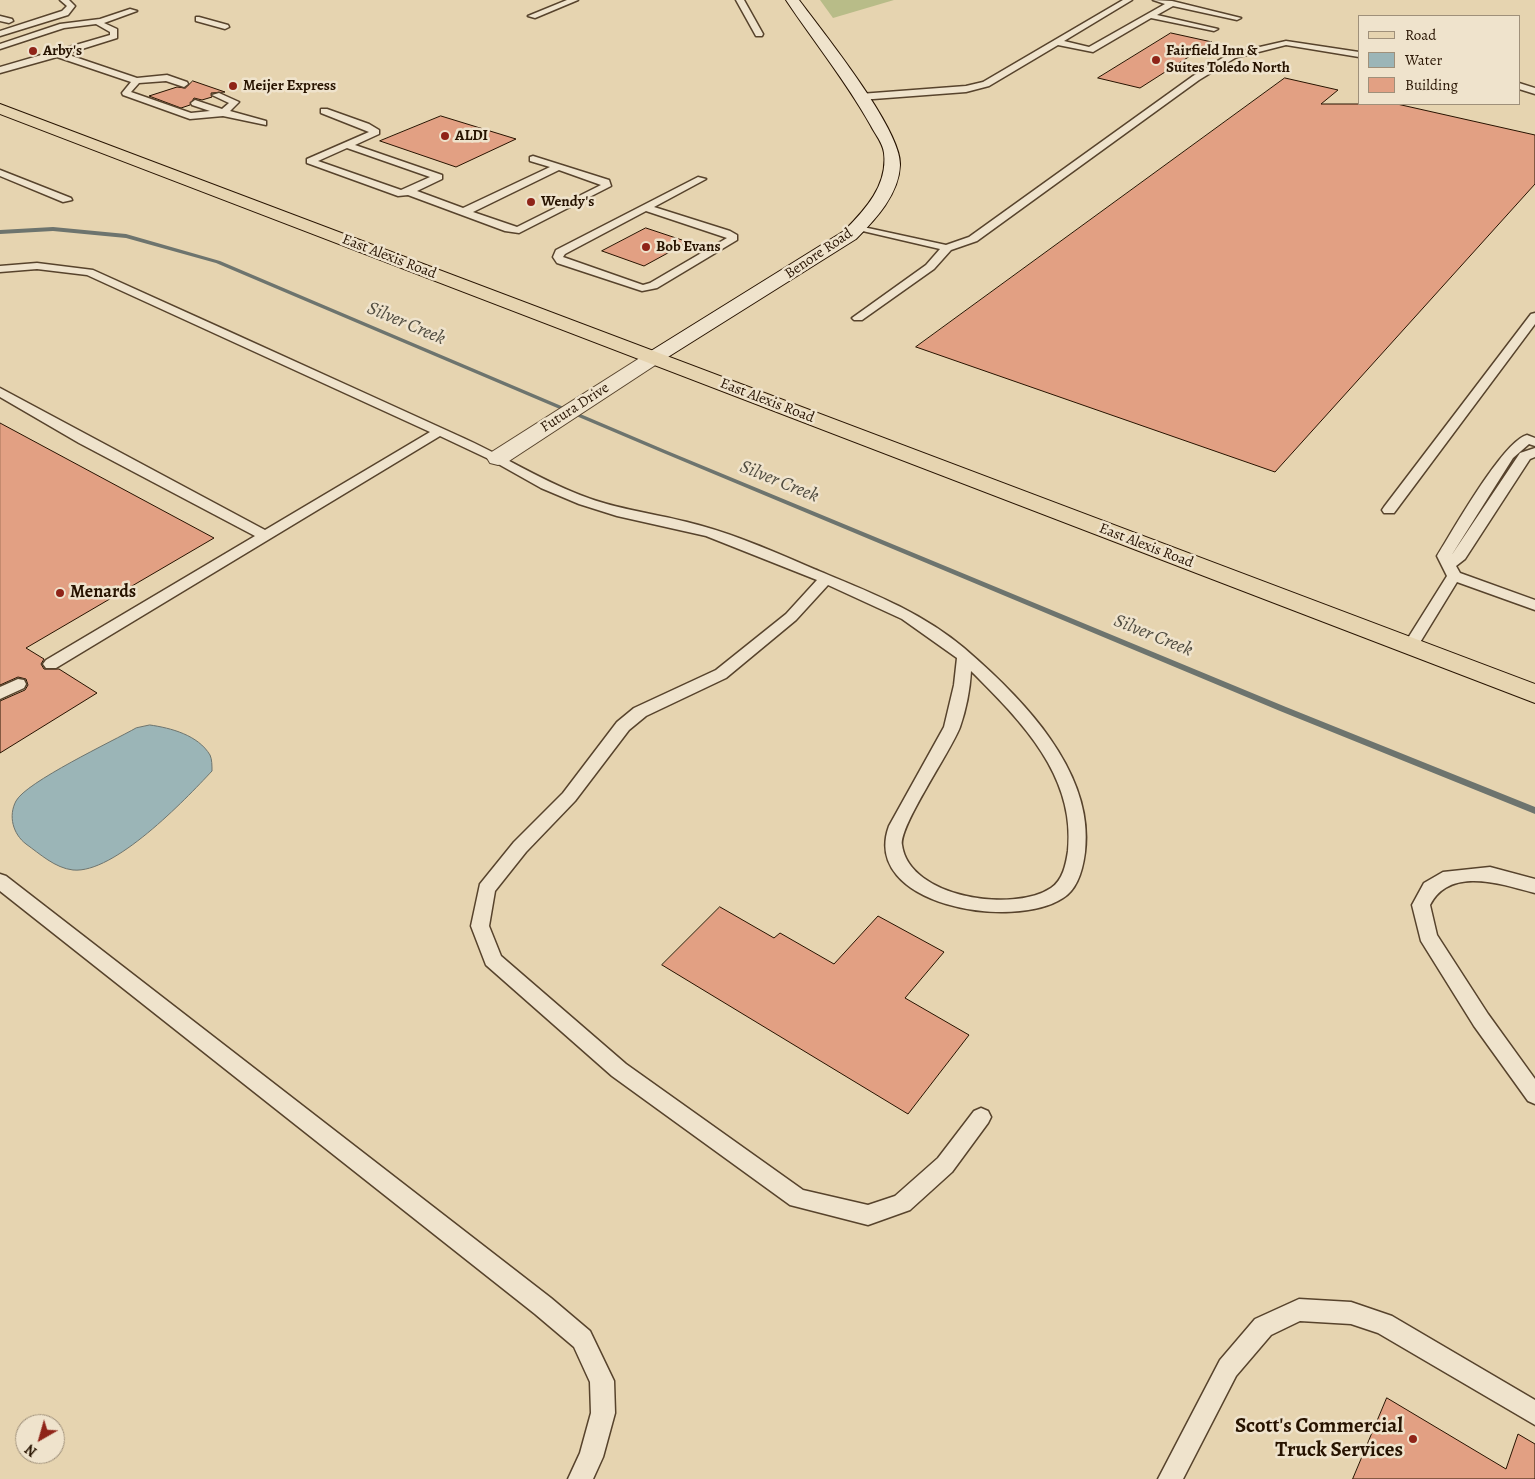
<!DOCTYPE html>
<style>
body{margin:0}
#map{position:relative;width:1535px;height:1479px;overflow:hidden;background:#e6d4b0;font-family:Alegreya,serif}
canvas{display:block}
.legend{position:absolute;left:1358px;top:15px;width:162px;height:90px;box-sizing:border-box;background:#efe3cc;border:1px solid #9f907a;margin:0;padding:6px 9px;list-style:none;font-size:15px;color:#271300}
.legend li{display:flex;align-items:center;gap:10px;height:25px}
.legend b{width:25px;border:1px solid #9f907a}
.north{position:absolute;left:15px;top:1414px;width:50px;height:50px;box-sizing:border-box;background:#efe3cc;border:1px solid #9f907a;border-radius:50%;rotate:218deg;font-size:14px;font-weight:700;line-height:20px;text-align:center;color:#271300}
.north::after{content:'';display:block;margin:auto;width:18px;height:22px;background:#8f2418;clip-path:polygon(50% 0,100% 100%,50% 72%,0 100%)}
</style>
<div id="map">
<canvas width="1535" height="1479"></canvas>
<ul class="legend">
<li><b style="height:6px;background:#e6d4b0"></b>Road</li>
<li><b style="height:14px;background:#9bb5b7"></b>Water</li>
<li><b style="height:14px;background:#e2a083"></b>Building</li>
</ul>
<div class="north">N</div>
</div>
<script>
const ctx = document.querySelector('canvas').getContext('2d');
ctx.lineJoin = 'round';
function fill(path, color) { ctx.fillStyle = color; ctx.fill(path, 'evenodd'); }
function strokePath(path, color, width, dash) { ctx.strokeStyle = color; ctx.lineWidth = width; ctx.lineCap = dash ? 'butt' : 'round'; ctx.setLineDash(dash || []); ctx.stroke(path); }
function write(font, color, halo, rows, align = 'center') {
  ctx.font = font + ' Alegreya,serif'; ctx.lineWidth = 5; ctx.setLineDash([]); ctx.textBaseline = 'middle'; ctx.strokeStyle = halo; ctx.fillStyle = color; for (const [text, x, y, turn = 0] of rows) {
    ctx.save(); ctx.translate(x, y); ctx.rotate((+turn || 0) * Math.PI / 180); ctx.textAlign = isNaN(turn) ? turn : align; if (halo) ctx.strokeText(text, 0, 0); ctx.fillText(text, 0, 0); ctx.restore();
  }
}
const green = new Path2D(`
 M820 0H894L833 18Z`);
const water = new Path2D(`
 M150 725C171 728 198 735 210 755 212 759 212 766 212 771 185 800 114 874 73 870 55 868 40 854 26 844 13 834 8 816 16 801 26 782 113 741 136 728Z`);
const stream = new Path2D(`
 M53 227 126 234 220 261 665 450 1286 707 1535 807V814L1280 711 661 452 216 263 126 238 53 231 0 234V230Z`);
const building = new Path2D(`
 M1171 33 1212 42 1140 88 1098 78Z
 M1285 78 1338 90 1321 104H1397L1535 135V184L1275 472 916 347Z
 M193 81 225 92 211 93 212 97 202 100 194 98 190 105 181 108 149 96 177 87 185 88Z
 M441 116 516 139 456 167 380 141Z
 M646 228 688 242 644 266 602 251Z
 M0 423 214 538 26 648 44 659 41 664 44 669H59L97 693 0 753V701L25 690 28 685 26 679 18 677 0 685Z
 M720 907 774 938 780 933 834 964 878 916 944 952 905 998 969 1035 908 1114 662 965Z
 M1387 1398 1506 1469 1518 1434 1535 1444V1479H1353Z`);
const service = new Path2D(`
 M60 0H69L75 6 68 15 0 36V31L62 11 67 6Z
 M567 0H578L535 18 528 16Z
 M736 0H744L763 34 762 36H756Z
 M1123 0H1132L1064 41 1089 47 1165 4 1153 0 1172 1 1241 18 1237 20 1173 6 1157 15 1218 29 1214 31 1151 18 1093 52 1058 45 989 86 966 92 860 100 856 97 860 94 966 86 983 82Z
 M130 9 137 11 104 23 117 29V38L66 54 137 78 167 75 187 82 188 84 184 87 166 81 139 83 131 92 191 113 210 111 192 105 191 103 195 100 222 109 229 103 212 95 219 93 239 102 230 111 266 121V125L223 116 190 119 123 95 122 93 131 82 57 57 0 73V67L110 35V32L96 24 64 28 0 49V44L60 24 100 19Z
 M0 16 12 19 13 21 9 23 0 21Z
 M199 17 228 25 229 27 225 29 196 21V17Z
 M1286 41 1359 52V57L1286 45 1235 58 1199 80 977 241 951 250 934 269 862 320H854L852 318 926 265 940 249 854 229V225L946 245 969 237 1193 76 1229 54Z
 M1519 83 1535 88V94L1519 89Z
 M321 109H327L369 124 379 130V134L355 145 442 175V179L417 191 463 208 550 167 530 161V157L533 156 609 180 611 186 519 233 505 231 408 195 398 196 307 163V159L369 132 321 113ZM347 148 430 177 401 190 318 161ZM559 170 601 185 517 227 473 212Z
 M0 170 71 198 72 200 63 202 0 176Z
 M698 177 706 179 654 207 730 231 737 235V240L657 288 642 291 557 263 553 257 556 250ZM646 211 727 238 650 283 643 285 563 257 565 254Z
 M37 263 93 270C215 325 338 381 459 436 500 454 538 479 580 495 620 511 662 514 702 526 741 537 777 553 814 569 867 591 920 611 964 648 1021 697 1095 771 1085 852 1083 868 1078 889 1063 898 1013 931 860 905 889 826L944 727 954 685 957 658 902 619 828 585 796 620 726 678 646 716 629 730 575 801 526 852 495 891 489 926 501 956 626 1064 803 1190 868 1205 895 1196 938 1158 974 1111 981 1108 988 1111 991 1117 988 1123 952 1172 910 1210 868 1225 790 1205 612 1076 486 965 471 926 480 884 514 842 563 793 617 722 634 708 716 670 786 614 817 580 706 536 617 516 579 504 541 488 493 461 440 436 56 668H46L43 664 46 660 255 536 79 443 0 397V388L265 530 430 432 87 275 37 269 0 272V266ZM971 671C1020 720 1076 775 1068 851 1066 864 1063 880 1051 888 1014 913 909 898 902 845 899 826 951 751 960 727 966 710 970 689 971 671Z
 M1535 313V324L1394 513H1384L1382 510 1384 507 1531 314Z
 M1527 435 1535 438V446L1529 444 1513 458 1451 556 1520 453 1535 448V457L1530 459 1465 559 1456 566 1460 573 1535 600V610L1457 582 1416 649H1406L1403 646 1447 576 1437 556C1452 532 1503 441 1527 435Z
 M18 679 24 680 26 684 24 688 0 699V687Z
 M1490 867 1535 879V893C1501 884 1450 866 1430 905L1437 935 1488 1014 1535 1079V1104L1528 1101 1474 1026 1421 941 1412 905 1424 883 1443 872Z
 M0 874 6 876 551 1298 590 1331 614 1381 615 1413 603 1457 593 1479H568L580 1453 591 1413 590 1382 574 1347 535 1314 0 891Z
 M1299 1299 1351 1302 1392 1316 1535 1400V1425L1378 1333 1351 1324 1300 1321 1271 1335 1236 1376 1183 1479H1158L1220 1360 1255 1319Z`);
const minor = new Path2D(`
 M653 352 660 354 663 358 660 362 506 463 498 465 490 463 487 458 490 453 646 354Z`);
const secondary = new Path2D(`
 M786 0H799C822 31 902 130 900 165 899 194 876 219 856 239L660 362 653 364 646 362 643 358 646 354 844 231C865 210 888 185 884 153 883 143 875 134 871 126 846 81 814 42 786 0Z`);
const primary = new Path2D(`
 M0 104 1535 684V703L0 114Z`);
const markers = [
 [33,51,5,"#8f2418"],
 [1156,60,5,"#8f2418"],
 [233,86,5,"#8f2418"],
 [445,136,5,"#8f2418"],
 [531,202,5,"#8f2418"],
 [646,247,5,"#8f2418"],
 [60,593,5,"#8f2418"],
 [1413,1439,5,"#8f2418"]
];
const farPoinames = [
 ["Arby's",43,51],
 ["Fairfield Inn &",1166,51],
 ["Suites Toledo North",1166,68],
 ["Meijer Express",243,86],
 ["ALDI",455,136],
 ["Wendy's",541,202],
 ["Bob Evans",656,247]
];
const farStreetnames = [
 ["Benore Road",819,254,-34],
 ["East Alexis Road",389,257,21],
 ["East Alexis Road",767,401,21],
 ["Futura Drive",575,408,-33],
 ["East Alexis Road",1146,546,21]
];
const poiNames = [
 ["Menards",70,593]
];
const waterNames = [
 ["Silver Creek",406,324,23],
 ["Silver Creek",779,482,22],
 ["Silver Creek",1153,636,22]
];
const nearPoinames = [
 ["Scott's Commercial",1403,1427],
 ["Truck Services",1403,1451]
];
fill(green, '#b8bc88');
fill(water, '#9bb5b7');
strokePath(water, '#6d746e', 1);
fill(stream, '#6d746e');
fill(building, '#e2a083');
strokePath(building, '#271300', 1);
strokePath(service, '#57432c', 3);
strokePath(minor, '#57432c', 2);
strokePath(secondary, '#271300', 2);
strokePath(primary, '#271300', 2);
fill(service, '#efe3cc');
fill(minor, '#efe3cc');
fill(secondary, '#efe3cc');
fill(primary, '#e6d4b0');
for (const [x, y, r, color] of markers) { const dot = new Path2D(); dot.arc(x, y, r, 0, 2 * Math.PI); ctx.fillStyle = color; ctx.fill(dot); strokePath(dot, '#efe3cc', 2); }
write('bold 15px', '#271300', '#efe3cc', farPoinames, 'left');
write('15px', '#271300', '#efe3cc', farStreetnames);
write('bold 18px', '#271300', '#efe3cc', poiNames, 'left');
write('italic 19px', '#504c40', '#efe3cc', waterNames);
write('bold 21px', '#271300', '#efe3cc', nearPoinames, 'right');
</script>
